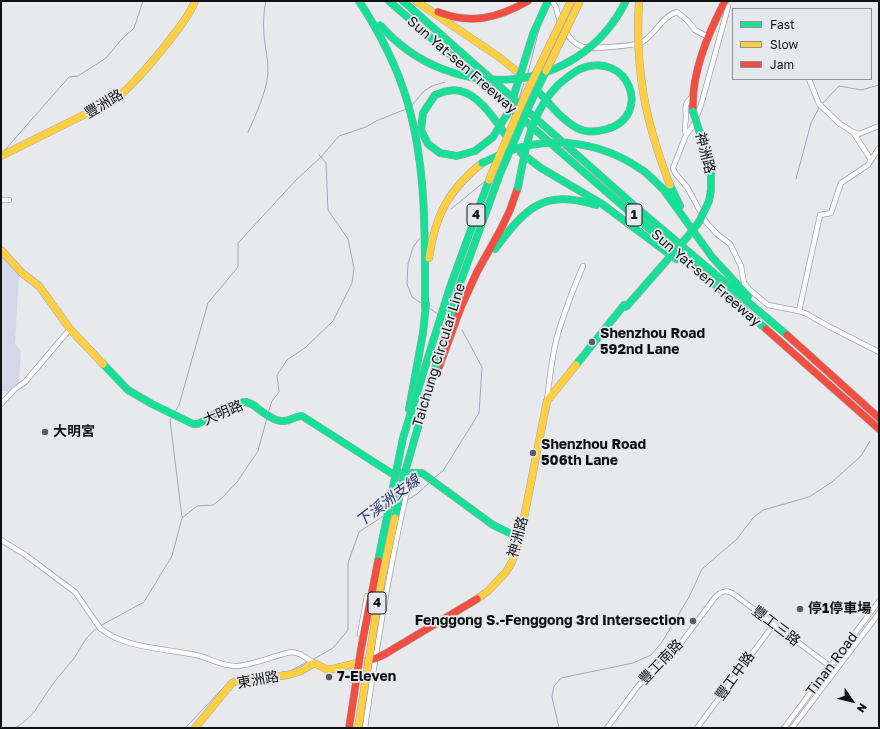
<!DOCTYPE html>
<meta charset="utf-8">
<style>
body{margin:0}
#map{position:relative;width:880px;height:729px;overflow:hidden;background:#e8e9ec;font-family:"Golos Text",sans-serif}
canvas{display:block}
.frame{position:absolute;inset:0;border:2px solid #101112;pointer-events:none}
.legend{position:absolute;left:732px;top:8px;width:140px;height:72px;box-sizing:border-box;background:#e7e8ed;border:1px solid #919295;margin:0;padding:5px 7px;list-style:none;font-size:12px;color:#101112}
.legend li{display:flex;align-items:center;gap:8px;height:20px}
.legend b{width:20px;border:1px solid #919295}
.north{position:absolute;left:832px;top:681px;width:40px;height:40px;-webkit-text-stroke:3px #e7e8ed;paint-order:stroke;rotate:125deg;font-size:11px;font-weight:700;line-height:16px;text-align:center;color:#101112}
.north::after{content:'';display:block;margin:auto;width:14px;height:18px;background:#101112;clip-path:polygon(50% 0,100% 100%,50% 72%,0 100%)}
</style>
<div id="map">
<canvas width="880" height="729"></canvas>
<div class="frame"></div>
<ul class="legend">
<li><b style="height:5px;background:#16e098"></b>Fast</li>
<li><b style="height:5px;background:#ffcf43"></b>Slow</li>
<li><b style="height:5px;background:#f24e42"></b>Jam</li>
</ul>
<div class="north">N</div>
</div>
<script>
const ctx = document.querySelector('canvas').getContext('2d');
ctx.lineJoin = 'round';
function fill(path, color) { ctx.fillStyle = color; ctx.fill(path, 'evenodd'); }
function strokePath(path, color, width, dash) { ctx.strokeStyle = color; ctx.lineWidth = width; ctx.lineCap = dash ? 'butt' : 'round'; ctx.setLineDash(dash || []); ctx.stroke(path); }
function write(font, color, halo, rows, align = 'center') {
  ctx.font = font + ' "Golos Text","Noto Sans TC",sans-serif'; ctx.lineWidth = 3.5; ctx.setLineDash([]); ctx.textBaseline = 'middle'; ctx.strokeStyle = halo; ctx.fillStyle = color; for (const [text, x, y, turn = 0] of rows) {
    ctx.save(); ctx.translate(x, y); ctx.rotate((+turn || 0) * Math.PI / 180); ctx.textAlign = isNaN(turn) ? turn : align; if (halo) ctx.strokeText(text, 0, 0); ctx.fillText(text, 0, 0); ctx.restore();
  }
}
const green = new Path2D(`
 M1 254 19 275 15 344 21 351 19 383 11 392 1 391Z`);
const stream = new Path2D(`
 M528 73 539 29
 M519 99 524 83
 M822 104 839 86 861 90 879 85
 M412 105 424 91 432 86 445 82
 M248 132C256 115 269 86 268 68 268 60 266 52 265 44 263 30 263 14 266 1
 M4 151 69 77 78 76 106 58 121 40 134 28 143 1
 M796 179 811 123 820 106
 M451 209 484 182
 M420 238 413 247 408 264 407 284 412 297 421 303
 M429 308 438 314
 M175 412 179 405 208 303 238 267V243L296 180 321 157 339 136 366 127 376 121 406 109
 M268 413 272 401 279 392 277 375 287 360 306 347 333 321 352 283 354 268 348 239 328 210 326 163 319 155
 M172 416 170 420 182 517
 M434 478 443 471 479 413 482 367 462 330
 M406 501 417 494 430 482
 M100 626 144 602 172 556 182 518 197 506 213 505 222 498 237 482 258 451 267 418
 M312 660 333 648 348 630V563L359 532 382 517
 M292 670 309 661
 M277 673 289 671
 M15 728C37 715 39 702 53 684 60 674 68 666 75 657 81 647 87 634 98 628
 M185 728 226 685
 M559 728 552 697 554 686 561 678 633 663 651 655 662 642 689 597 702 569 737 539 753 518 763 510 809 497 832 482 861 456 870 441`);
const street = new Path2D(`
 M552 1 556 7 560 23
 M723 4 728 7 701 105 693 126 686 135 673 168 675 173 687 187 706 222 717 234 730 244 741 266 744 283 749 289 768 305 799 311 807 314 830 327 879 352
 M565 31C570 38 574 44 583 47 591 49 636 46 642 42 655 35 662 16 677 12L688 21 695 30 708 37
 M809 79 819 104 840 124 853 132 859 134 879 126
 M853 132 871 160
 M686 135C684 128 685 125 686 118 686 108 683 105 692 97
 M1 200H9
 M799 311 820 215 831 213 841 183 868 165 879 148
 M547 400C550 377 552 352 559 330 566 308 574 287 583 266
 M1 404 15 389 25 382 70 329
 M1 540 24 554 75 592 100 628C122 648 168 649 196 655 209 658 222 666 235 666 252 666 274 655 292 652L300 654 314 663
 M360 634 367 596
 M365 728C377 643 391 557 411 473
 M607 728 638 686 678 647 716 596C724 590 727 590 735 595L835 670
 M697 728 774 624
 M784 728 879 601
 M792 728 879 613`);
const fast = new Path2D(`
 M359 1C378 30 394 60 405 94 427 162 425 237 425 308
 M389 1C460 63 530 126 601 187 656 235 712 281 766 329
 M403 1 637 208 787 335
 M533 86C547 100 559 118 577 128 586 133 597 132 607 129 653 116 629 49 580 69 572 73 565 79 558 85
 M435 95C443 92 451 89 460 91 481 95 498 125 510 141
 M521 153 541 168 602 204 676 259
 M670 185 680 206
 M663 189 712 257 748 296
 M495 249C526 208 542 189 596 205
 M103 364 128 390 152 404 193 424H198C210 417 232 402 246 402 250 403 254 405 257 408 264 413 272 420 281 421 289 422 295 416 302 416L391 473H422L493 525 520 538
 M576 365 624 305
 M409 409 423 333 426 304`);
const slow = new Path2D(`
 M416 1 499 57 525 78
 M1 156 116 99C137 81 155 59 172 37 181 25 190 15 195 1
 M1 250 22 273 39 286 70 329 103 364
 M429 258C435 216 448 190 482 163
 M477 599 488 591 506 572 512 562 520 538 547 401 576 365
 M195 728 232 683 237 681 288 675 301 671 314 663 328 670 374 659`);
const jam = new Path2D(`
 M438 12C471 25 498 18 528 1
 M693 111C691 73 708 34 725 1
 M766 329 879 429
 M787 335 879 418
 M439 367 461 307 477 272 501 229 510 210 518 187
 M374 659 385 654 477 599`);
const fastBridge = new Path2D(`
 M380 25C449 104 577 99 626 1
 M435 95 423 113 421 130 428 144 440 153 457 156 475 151 493 137 509 111 533 34 548 1
 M482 163C489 160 497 156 504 153 551 134 602 142 642 170 650 175 656 183 663 189
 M518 187C526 148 529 115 558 85
 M626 307 689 235 699 222 709 201 711 190V169L693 111
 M395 518 403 479 458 289 500 174 530 104 546 71
 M378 561 403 438 450 287 489 180`);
const slowBridge = new Path2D(`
 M639 1C635 70 645 121 670 185
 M546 71 580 1
 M489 180 525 96 571 1
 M358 728 382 577 395 518`);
const jamBridge = new Path2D(`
 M349 728 361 649 378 561`);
const markers = [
 [592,342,4,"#5c5d5e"],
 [45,432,4,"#5c5d5e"],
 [533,453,4,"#5c5d5e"],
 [800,609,4,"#5c5d5e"],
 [693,621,4,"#5c5d5e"],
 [329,677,4,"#5c5d5e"]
];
const shields = [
 [476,215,18],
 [634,215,16],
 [377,603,18]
];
const shieldNames = [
 ["4",476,215],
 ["1",634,215],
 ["4",377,603]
];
const streetNames = [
 ["Sun Yat-sen Freeway",462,65,41],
 ["豐洲路",104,104,-31],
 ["神洲路",705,153,76],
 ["Sun Yat-sen Freeway",706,278,41],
 ["Taichung Circular Line",439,355,-73],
 ["大明路",223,413,-23],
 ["神洲路",518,537,-75],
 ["豐工三路",776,626,37],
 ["豐工南路",661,662,-46],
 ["Tinan Road",832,664,-53],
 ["豐工中路",735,676,-54],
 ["東洲路",258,680,-10]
];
const poiNames = [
 ["Shenzhou Road",600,334],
 ["592nd Lane",600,350],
 ["大明宮",53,432],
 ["Shenzhou Road",541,445],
 ["506th Lane",541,461],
 ["停1停車場",808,609],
 ["Fenggong S.-Fenggong 3rd Intersection",685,621,"right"],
 ["7-Eleven",337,677]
];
const waterNames = [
 ["下溪洲支線",388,501,-37]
];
fill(green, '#d3d8e9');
strokePath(stream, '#9fa7bf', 1);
strokePath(street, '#a4a5a7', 6);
strokePath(fast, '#a4a5a7', 8);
strokePath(slow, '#a4a5a7', 8);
strokePath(jam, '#a4a5a7', 8);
strokePath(street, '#fcfcfc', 4.5);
strokePath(fast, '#16e098', 7);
strokePath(slow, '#ffcf43', 7);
strokePath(jam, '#f24e42', 7);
strokePath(fastBridge, '#a4a5a7', 8, []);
strokePath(slowBridge, '#a4a5a7', 8, []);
strokePath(jamBridge, '#a4a5a7', 8, []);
strokePath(fastBridge, '#16e098', 7);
strokePath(slowBridge, '#ffcf43', 7);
strokePath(jamBridge, '#f24e42', 7);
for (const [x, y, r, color] of markers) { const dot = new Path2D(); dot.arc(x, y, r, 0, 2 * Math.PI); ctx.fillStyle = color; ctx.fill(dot); strokePath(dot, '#e7e8ed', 1.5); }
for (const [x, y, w] of shields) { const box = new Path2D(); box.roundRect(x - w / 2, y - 11, w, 22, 3); ctx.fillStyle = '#e7e8ed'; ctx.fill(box); strokePath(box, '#101112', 1); }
write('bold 13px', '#101112', null, shieldNames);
write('14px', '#101112', '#e7e8ed', streetNames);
write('bold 14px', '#101112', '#e7e8ed', poiNames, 'left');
write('italic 15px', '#2a3664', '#e7e8ed', waterNames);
</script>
